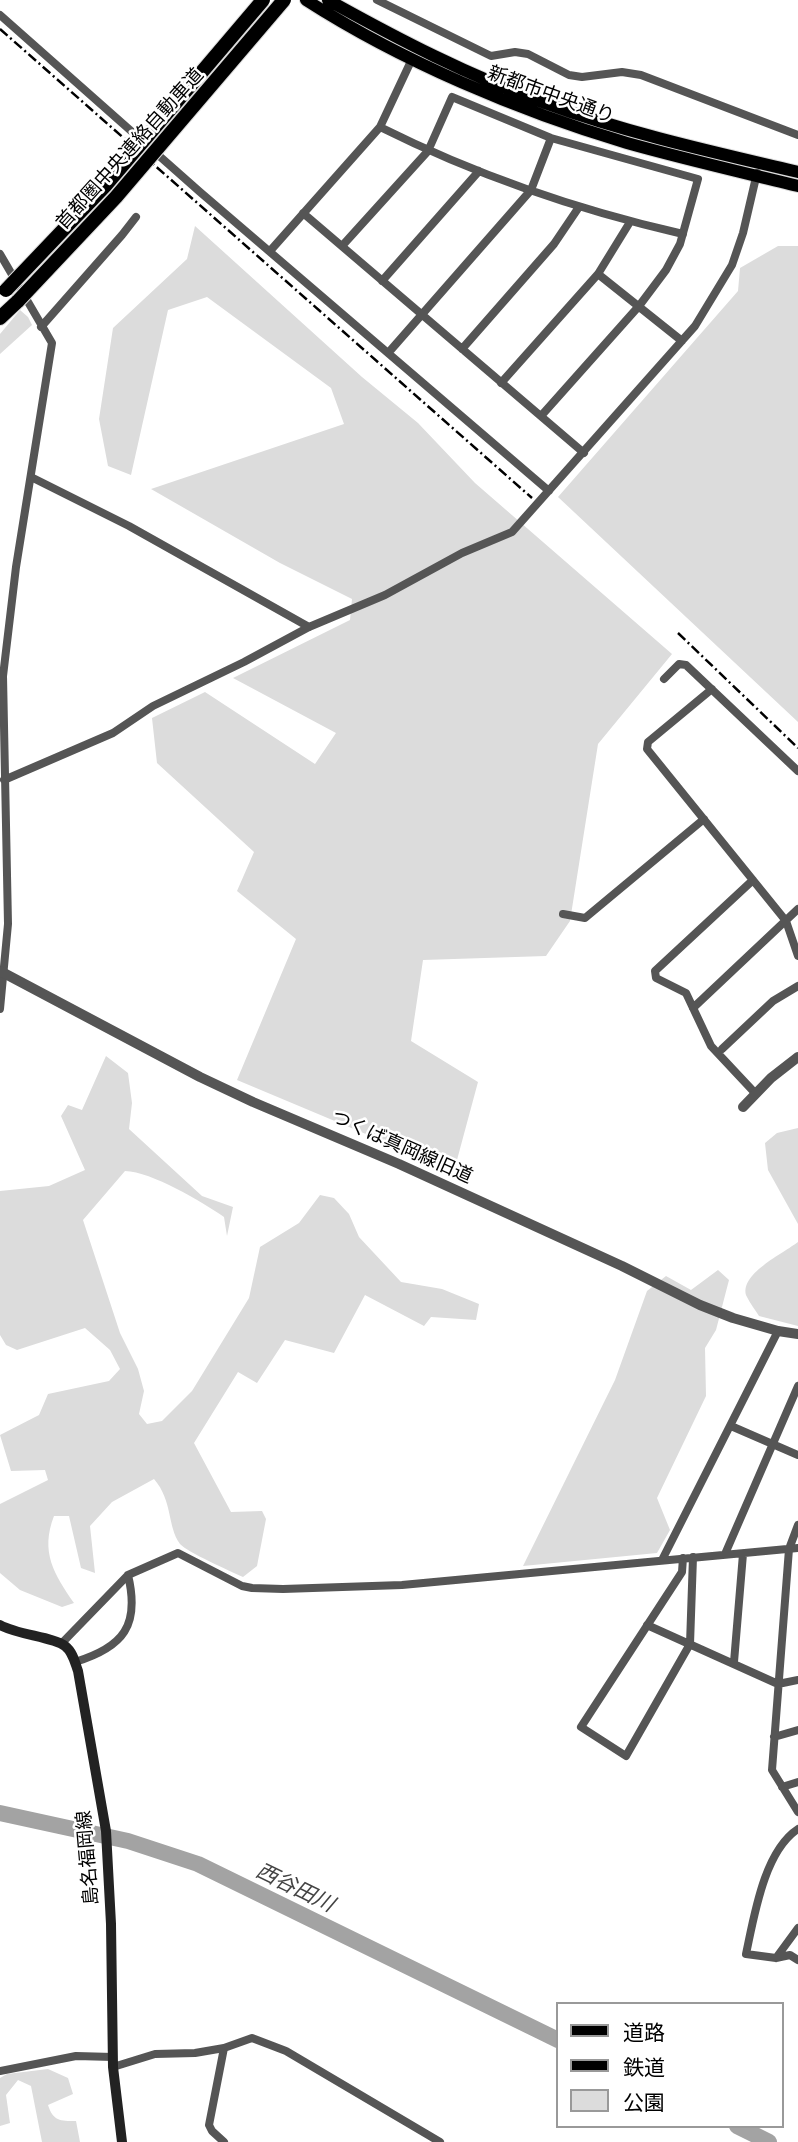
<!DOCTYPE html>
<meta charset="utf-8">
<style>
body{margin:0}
#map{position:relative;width:798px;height:2142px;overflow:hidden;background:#fff;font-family:Quicksand,"Noto Sans JP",sans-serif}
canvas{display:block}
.legend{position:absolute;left:556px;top:2002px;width:228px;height:126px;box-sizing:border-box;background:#fff;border:2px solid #999;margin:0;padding:9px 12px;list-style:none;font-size:21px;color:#000}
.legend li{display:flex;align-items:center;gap:14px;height:35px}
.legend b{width:35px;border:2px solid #999}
</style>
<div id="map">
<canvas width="798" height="2142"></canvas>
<ul class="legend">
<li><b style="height:9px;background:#000"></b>道路</li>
<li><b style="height:9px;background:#000"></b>鉄道</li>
<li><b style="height:19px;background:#dcdcdc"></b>公園</li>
</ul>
</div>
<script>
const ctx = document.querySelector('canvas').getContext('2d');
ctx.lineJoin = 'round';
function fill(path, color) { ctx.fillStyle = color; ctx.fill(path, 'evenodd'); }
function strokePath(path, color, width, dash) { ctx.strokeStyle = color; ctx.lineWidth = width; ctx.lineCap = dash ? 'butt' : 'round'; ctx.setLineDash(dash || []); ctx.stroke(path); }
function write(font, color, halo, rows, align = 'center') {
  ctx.font = font + ' Quicksand,"Noto Sans JP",sans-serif'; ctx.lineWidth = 5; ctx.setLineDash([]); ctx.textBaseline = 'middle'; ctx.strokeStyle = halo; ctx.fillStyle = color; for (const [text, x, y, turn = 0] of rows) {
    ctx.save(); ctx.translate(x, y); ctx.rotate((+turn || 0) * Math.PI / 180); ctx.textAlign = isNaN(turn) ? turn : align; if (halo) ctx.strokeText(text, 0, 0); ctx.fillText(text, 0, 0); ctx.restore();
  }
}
const green = new Path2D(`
 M195 226 362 377 418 423 475 483 672 654 598 744 570 921 546 956 423 960 411 1041 478 1082 454 1171 237 1080 296 939 237 891 254 852 157 763 152 718 205 692 315 764 336 733 233 678 350 620 352 599 280 563 151 489 344 424 331 388 207 297 168 310 131 475 108 466 99 419 113 328 187 259Z
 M778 246H798V722L558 497 738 291 740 268Z
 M20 310 28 317 32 325 0 354V334Z
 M106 1056 128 1073 132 1103 129 1129 202 1196 233 1207 227 1236 224 1217C201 1201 152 1172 125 1171L83 1220 120 1333 138 1369 144 1391 139 1414 147 1424 162 1421 192 1391 249 1298 260 1247 299 1223 320 1195 334 1198 349 1214 359 1237 401 1282 442 1289 479 1304 476 1320 431 1317 424 1326 365 1295 334 1353 285 1340 257 1383 238 1372 194 1443 231 1512 262 1511 266 1519 257 1566 243 1577C230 1571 187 1552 180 1544 167 1526 173 1501 154 1479L112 1502 90 1526 95 1573 81 1568 69 1516H54C40 1552 54 1574 74 1603L62 1607 20 1590 0 1573V1504L48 1480 45 1470 11 1471 0 1435 39 1415 48 1394 109 1381 120 1369 110 1350 85 1328 17 1350 6 1345 0 1335V1191L49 1186 85 1170 61 1116 68 1105 82 1110Z
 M798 1128V1224L768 1170 765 1143 777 1133Z
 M798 1242V1326L759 1316C755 1310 750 1303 747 1297 737 1275 784 1253 798 1242Z
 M718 1270 729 1280 716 1330 705 1348 706 1396 657 1498 670 1530 657 1553 523 1566 615 1380 647 1291 666 1276 691 1290Z
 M48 2069 68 2078 73 2094 48 2105C53 2121 60 2121 76 2121L80 2142H42L31 2086 18 2080 6 2095 10 2123 0 2126V2078L7 2074Z`);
const river = new Path2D(`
 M0 1813 128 1841 198 1864 558 2040
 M737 2126 769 2142`);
const minor = new Path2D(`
 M377 0 491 56 515 52 528 54 569 75 582 77 622 72 641 75 798 135
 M0 15 200 192 549 491
 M380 127C476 175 578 210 683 234
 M303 213 584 453
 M342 246 428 151 452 97 551 138 698 179 680 244 666 270 639 306 541 416
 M270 251 380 127 412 59
 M0 254 52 343 16 567 3 676 8 924 0 1009
 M598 274 682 341
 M382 281 479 171
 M41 327 122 235 136 217
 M462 349 554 244 579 207
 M389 352 531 190 551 138
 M501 383 598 274 630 222
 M31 477 129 526 309 627
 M664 679 679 664 686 665 798 771
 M712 689 648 742 647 749 786 921 798 956
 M4 780 113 733 153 706 244 662 309 627 385 595 462 553 512 532 695 326 732 265 743 233 757 173
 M753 880 655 971 656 978 686 993 711 1046 755 1093
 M563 914 585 918 704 819
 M693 1008 798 909
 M722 1049 773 1001 798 986
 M731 1426 798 1455
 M798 1525 789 1549 772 1770 798 1812
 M725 1554 798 1386
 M683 1558 682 1572 581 1727 626 1756 690 1644 693 1557
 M662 1560 778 1331
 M647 1625 778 1684 798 1680
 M61 1644 128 1575 178 1553 242 1586 252 1588 283 1589 402 1585 798 1548
 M75 1662C124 1647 140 1625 128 1575
 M734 1662 743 1554
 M774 1737 798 1730
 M782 1787 798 1782
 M798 1829C764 1851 754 1917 746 1954L776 1958 790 1955 798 1960
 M776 1958 798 1928
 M113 2067 155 2054 195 2053 224 2048 252 2038 286 2051 440 2142
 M0 2071 76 2056 113 2057
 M224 2142 212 2131 209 2125 224 2048`);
const tertiary = new Path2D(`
 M0 971 200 1077 253 1102 399 1164 622 1266 700 1305 733 1318 778 1331 798 1334
 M743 1107 771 1078 798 1057`);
const secondary = new Path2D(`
 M0 1625C18 1635 53 1637 65 1646 73 1652 75 1663 78 1671L106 1831 111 1924 113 2067 122 2142`);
const primary = new Path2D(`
 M306 0C401 61 519 111 627 143 684 159 741 172 798 186
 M328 0C398 39 469 76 545 103 627 133 713 152 798 172`);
const motorway = new Path2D(`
 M0 318 18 301`);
const rail = new Path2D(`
 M0 29 532 498
 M678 633 798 748`);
const motorwayBridge = new Path2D(`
 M6 290 105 186 263 0
 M18 301 116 197 284 0`);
const streetNames = [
 ["新都市中央通り",551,95,20],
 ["首都圏中央連絡自動車道",130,149,-48],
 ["つくば真岡線旧道",402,1147,24],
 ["島名福岡線",88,1858,-95]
];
const waterNames = [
 ["西谷田川",295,1888,26]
];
fill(green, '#dcdcdc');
strokePath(river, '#a3a3a3', 16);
strokePath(primary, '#dbdbdb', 14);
strokePath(motorway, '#dbdbdb', 16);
strokePath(minor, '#555', 8);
strokePath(tertiary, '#555', 10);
strokePath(secondary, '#222', 10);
strokePath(primary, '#000', 12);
strokePath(motorway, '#000', 14);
strokePath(rail, '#000', 2.5, [10, 3.5, 2, 3.5]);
strokePath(motorwayBridge, '#dbdbdb', 16, []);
strokePath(motorwayBridge, '#000', 14);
write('19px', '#000', '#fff', streetNames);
write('italic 21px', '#444', '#fff', waterNames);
</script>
